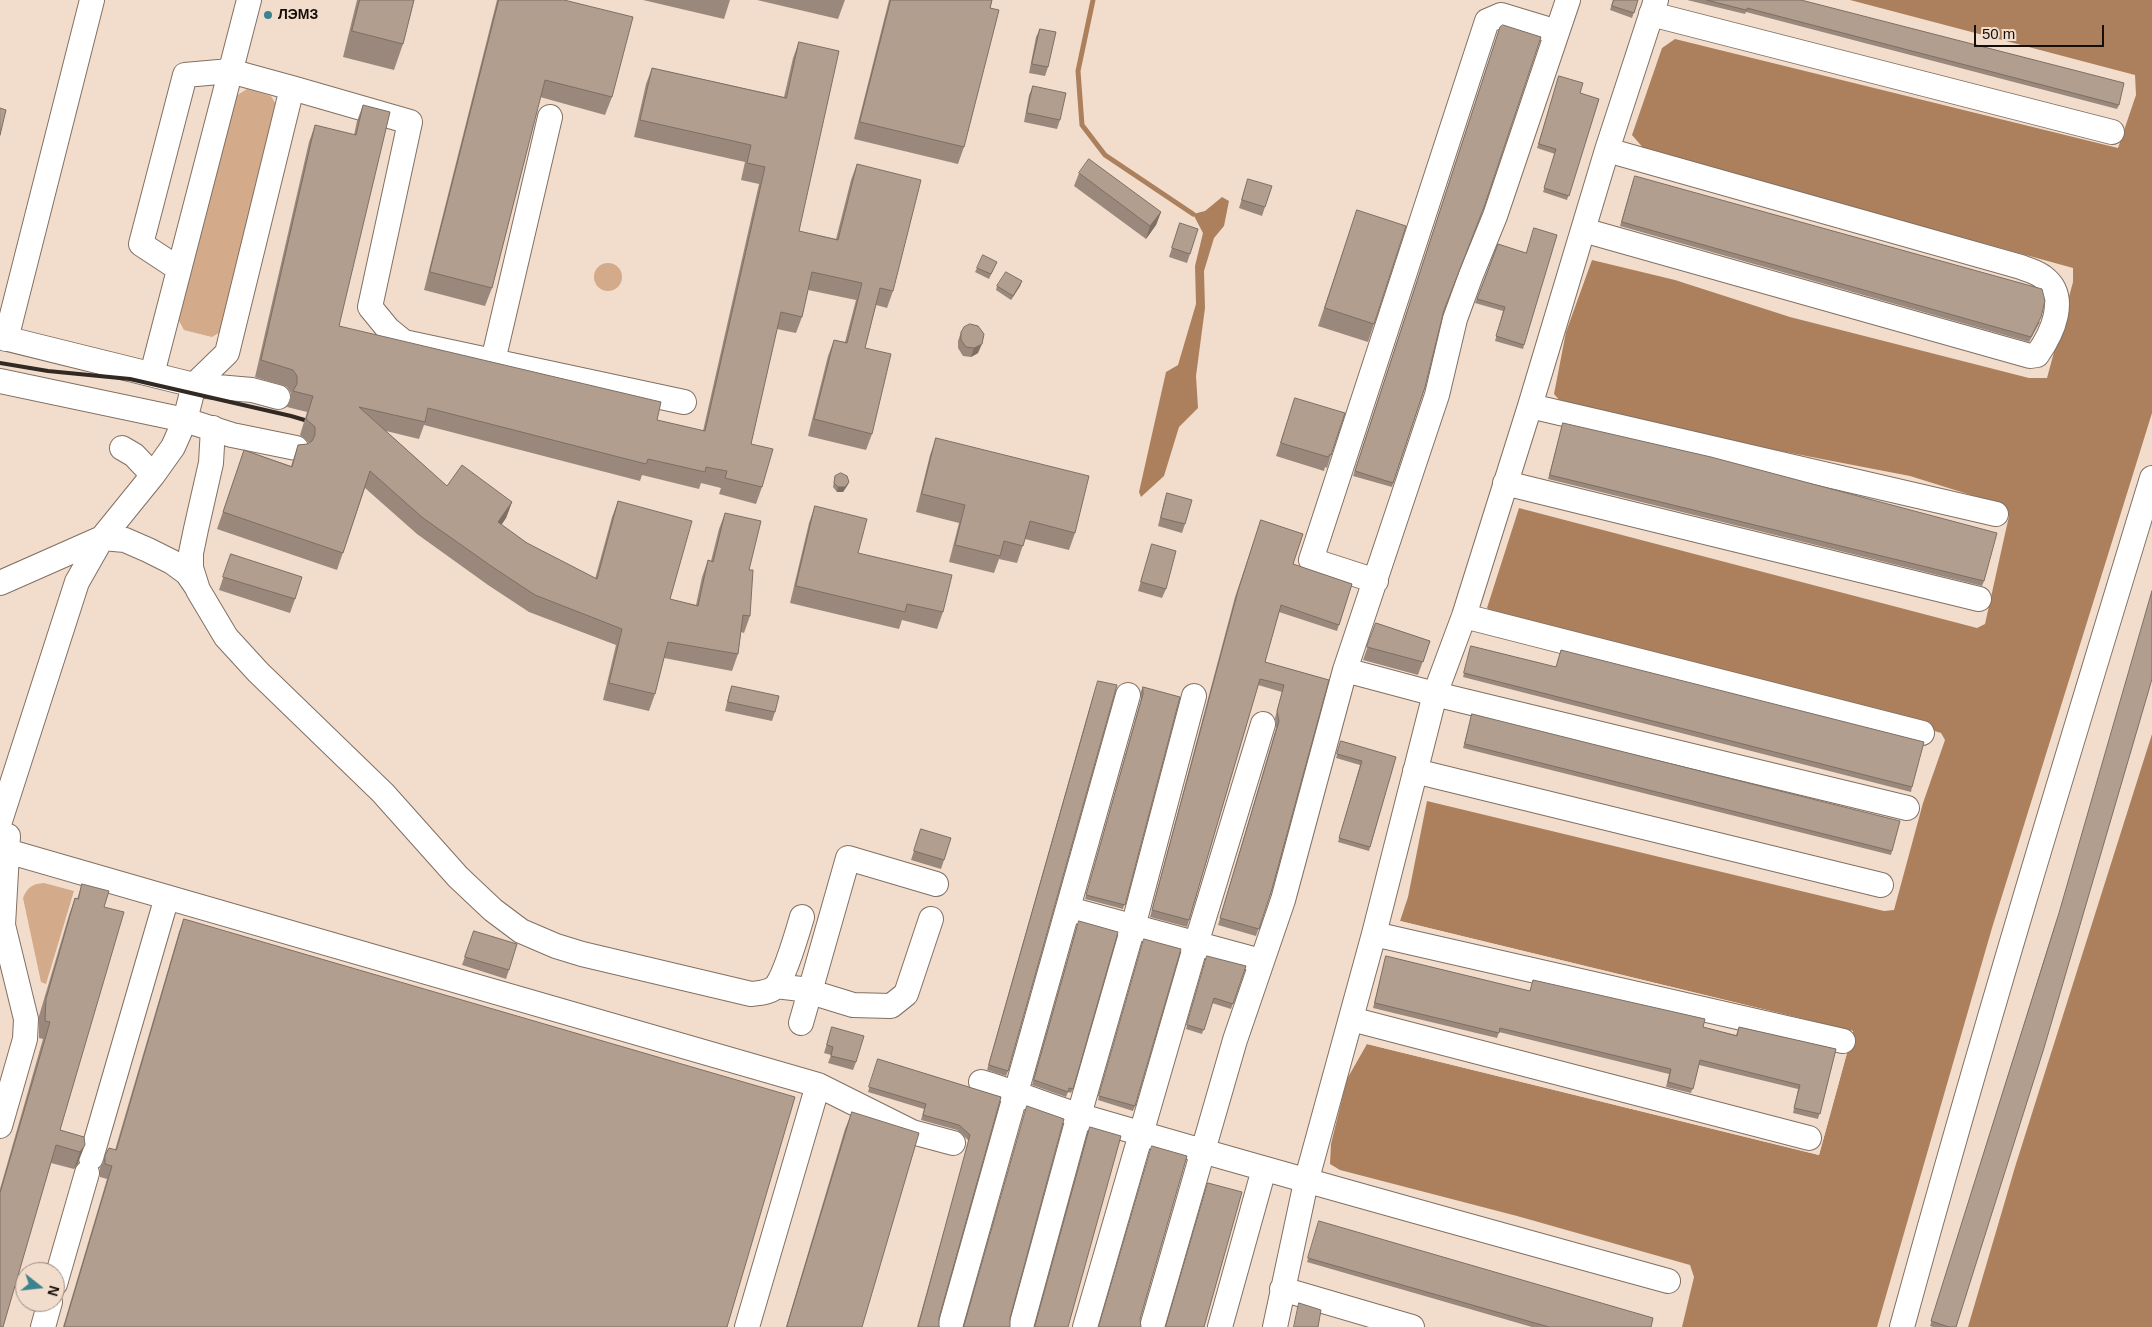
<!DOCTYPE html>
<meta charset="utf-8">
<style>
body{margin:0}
#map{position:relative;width:2152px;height:1327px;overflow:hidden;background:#f2ddcd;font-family:Helvetica,sans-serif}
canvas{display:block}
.north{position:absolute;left:15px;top:1262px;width:50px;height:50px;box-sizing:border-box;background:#f2ddcd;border:1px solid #9a8a7f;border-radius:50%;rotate:106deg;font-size:14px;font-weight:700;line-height:20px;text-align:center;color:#150e09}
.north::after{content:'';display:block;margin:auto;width:18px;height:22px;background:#3d838e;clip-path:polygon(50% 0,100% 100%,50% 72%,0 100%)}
.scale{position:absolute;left:1974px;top:25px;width:130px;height:22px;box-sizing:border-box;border:2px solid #150e09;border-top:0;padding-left:6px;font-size:15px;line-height:18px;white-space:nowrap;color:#150e09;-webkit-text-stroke:4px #f2ddcd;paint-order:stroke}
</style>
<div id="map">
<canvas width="2152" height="1327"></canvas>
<div class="north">N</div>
<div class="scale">50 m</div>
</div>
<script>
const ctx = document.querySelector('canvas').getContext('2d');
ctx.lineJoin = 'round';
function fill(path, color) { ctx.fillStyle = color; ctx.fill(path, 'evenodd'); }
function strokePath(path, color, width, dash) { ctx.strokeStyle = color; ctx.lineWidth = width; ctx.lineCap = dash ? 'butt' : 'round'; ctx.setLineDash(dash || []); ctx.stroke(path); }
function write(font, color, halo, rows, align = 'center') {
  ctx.font = font + ' Helvetica,sans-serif'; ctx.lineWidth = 4.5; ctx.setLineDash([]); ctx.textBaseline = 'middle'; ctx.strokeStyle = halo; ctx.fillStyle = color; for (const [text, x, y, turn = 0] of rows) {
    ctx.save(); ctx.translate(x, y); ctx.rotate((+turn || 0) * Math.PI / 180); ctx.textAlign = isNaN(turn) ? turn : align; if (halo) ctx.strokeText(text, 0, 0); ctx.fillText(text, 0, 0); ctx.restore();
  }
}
const green = new Path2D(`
 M247 89 271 96 278 108 222 331 212 337 184 330 178 319 236 96Z
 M594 277a14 14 0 1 1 28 0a14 14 0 1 1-28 0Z
 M44 883 74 891 46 984 41 982 23 898C28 886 33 884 44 883Z`);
const water = new Path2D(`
 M1850 0H2152V413L1992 928 1877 1327H1682L1694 1277 1690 1265 1517 1216 1340 1170 1330 1164 1331 1144 1347 1079 1367 1044 1819 1155 1853 1031 1400 921 1408 897 1427 801 1884 911 1894 910 1923 803 1945 740 1941 733 1784 685 1496 615 1487 608 1519 508 1977 628 1985 624 2009 516 2003 505 1910 476 1744 444 1562 403 1554 394 1566 332 1592 260 1675 280 1790 317 2029 378H2047L2073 282V268L1645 150 1632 135 1662 48 1675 39 2118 148 2136 95 2135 75Z
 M1222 197 1229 201 1224 226 1214 238 1204 271 1205 308 1196 376 1198 408 1179 427 1164 476 1141 497 1139 492 1166 372 1178 365 1196 304 1195 266 1203 233 1193 214 1205 211Z
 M2152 734V1327H1968L2015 1167Z`);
const pier = new Path2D(`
 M1400 921 1853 1031 1819 1155 1367 1044 1368 1041 1817 1152 1850 1033 1400 923Z`);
const stream = new Path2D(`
 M1093 0 1078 71 1082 125 1105 155 1193 214`);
const minor = new Path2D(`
 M1651 14 2112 132
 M292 88 410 122 370 307 388 329 404 342 684 402
 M1583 230 2030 356 2037 355C2052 334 2070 297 2043 277 2037 272 2028 270 2021 267L1607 150
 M0 337 194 385 252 390 278 397
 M6 339 92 0
 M493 361 550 117
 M152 374 249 0
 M0 381 185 420 232 435 296 448
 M1530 406 1996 514
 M213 428 211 463 196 529 191 553V568L198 590 226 637 258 672 383 793 458 877 493 910 521 931 556 946 582 954 751 994C759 993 771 993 777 985 786 972 797 934 802 917
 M122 448 134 455 153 475
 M1505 483 1979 599
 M1376 581 1311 560 1487 21 1501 15 1557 32
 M0 583 102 538 125 540 148 550 172 562 187 573 196 586
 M1464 616 1922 733
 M1345 670 1435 694 1907 808
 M1415 771 1881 885
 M0 821 77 582 102 538 153 475 173 447 185 420 194 385 227 353 292 88 230 71 185 75 141 244 179 269
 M0 849 818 1085 912 1132 953 1143
 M1069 909 1261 961
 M1374 934 1843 1041
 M776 986 801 989 853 1005 891 1006 906 994 931 919
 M1351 1019 1809 1138
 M801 1023 848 858 936 884
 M981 1082C1015 1092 1048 1106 1081 1116 1276 1173 1472 1227 1668 1281
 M0 1126 25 1039 26 1019 3 925 8 836
 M91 1158 167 897
 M55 1284 87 1173
 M1282 1289 1412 1327
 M43 1327 50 1302
 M747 1327 818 1085
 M950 1327 1128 695
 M1021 1327 1079 1115 1133 927 1194 696
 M1085 1327 1196 944 1263 724
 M1152 1327 1235 1040 1283 900 1345 670 1437 395 1455 319 1471 275 1495 216 1568 0
 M1220 1327 1264 1169
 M1275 1327 1306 1182 1374 934 1435 694 1464 616 1530 406 1607 150 1656 0
 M1902 1327C1980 1042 2066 760 2152 478`);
const rail = new Path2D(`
 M0 363 48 371 130 379 291 416 318 424`);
const wall = new Path2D(`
 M357 0H414L403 44 394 70 343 57Z
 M497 0H564L612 97 605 115 540 97 492 288 485 306 424 290Z
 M643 0H730L724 19Z
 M757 0H845L838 19Z
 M889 0H992L964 147 958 164 854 139Z
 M1613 0H1638L1632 18 1610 10Z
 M1687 0H1801L2119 105 2117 109 1746 12 1745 14Z
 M1500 27 1443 311 1425 387 1392 487 1353 476Z
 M1040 29 1048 67 1045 76 1029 73 1036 37Z
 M799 42V231L836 239 851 180 857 164 893 291 887 308 876 305 865 348 872 434 866 450 808 436 828 356 834 340 845 342 856 300 808 290 802 317 796 333 777 329 751 444 762 487 756 504 719 494 721 488 701 483 699 489 642 475 640 481 424 425 419 439 386 431 447 486 512 502 506 518 501 525 527 543 595 579 612 517 618 501 670 599 696 605 702 577 708 560 711 561 719 529 725 513 749 570 750 616 744 633 741 632 738 654 732 671 664 658 655 694 649 711 603 700 616 645 529 612 488 585 417 534 365 488 337 570 217 529 244 450 291 466 298 445 307 444 309 443 300 435 307 412 287 407 291 395V393L287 387 255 377 309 142 315 125 354 135 357 121 363 105 339 326 657 420 703 431 759 184 741 180 745 162 634 137 646 84 652 68 784 97 793 58Z
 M1559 76 1580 93 1599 99 1567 200 1543 192 1555 154 1537 148Z
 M1033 86 1060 120 1057 129 1024 122 1029 95Z
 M1079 173 1161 212 1156 225 1146 239 1074 186Z
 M1248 179 1265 207 1262 216 1239 208Z
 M1633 181 2040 322 2029 342 1620 226Z
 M1357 210 1374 324 1368 342 1318 326Z
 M1180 223 1190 254 1187 263 1169 257Z
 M1498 244 1524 345 1523 349 1495 341 1503 311 1475 303Z
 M997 262 989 279 975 272 977 268Z
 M1022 281 1020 286 1011 300 996 290 997 286Z
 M961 332 978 353 971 357 963 356 958 348V341Z
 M1295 398 1331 455 1327 468 1325 467 1324 471 1276 456Z
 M1563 423 1984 581 1982 586 1548 479Z
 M936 438 1075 533 1069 550 1025 539 1017 563 999 559 994 573 949 562 959 523 916 512 930 455Z
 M835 476 849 482 847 486 843 492H837L833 487Z
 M1167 493 1185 524 1182 533 1158 526 1164 502Z
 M815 506 858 553 943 612 937 629 902 620 899 629 790 603 809 523Z
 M1261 520 1293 564 1352 584 1337 631 1279 612 1265 662 1329 680 1272 889 1256 936 1218 925 1276 728 1275 718 1282 692 1258 685 1187 927 1150 917 1235 597Z
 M1152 544 1166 589 1162 598 1138 591Z
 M231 554 295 599 290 613 219 590Z
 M1376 623 1430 641 1418 675 1363 660Z
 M1471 646 1556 667 1561 650 1912 787 1911 792 1463 677Z
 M1096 685 1008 1071 1006 1076 987 1070Z
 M732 686 775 712 772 721 725 711 729 694Z
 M1143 687 1180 697 1123 909 1085 899 1141 699V691Z
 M1472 714 1892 851 1891 855 1463 748Z
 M1341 741 1396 757 1369 851 1338 842 1360 765 1336 758Z
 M921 829 944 860 941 869 911 860Z
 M82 884 104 907 60 1130 84 1137 78 1163 74 1169 51 1163 0 1327V1189L43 1039 39 1038V1016L69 915 75 898 77 899Z
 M2057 918 1956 1327H1933L1930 1326Z
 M184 919 727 1327H63L107 1179 100 1177V1168L105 1155 115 1150 179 932Z
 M1077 926 1073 1089 1071 1093 1068 1092 1066 1097 1032 1085Z
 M474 931 509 970 506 979 462 965Z
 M1143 943 1135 1106 1133 1111 1098 1100Z
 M1386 956 1530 991 1533 980 1703 1027 1736 1035 1739 1027 1836 1049 1818 1119 1793 1113 1798 1089 1699 1065 1691 1093 1666 1087 1669 1074 1499 1032 1497 1038 1373 1008Z
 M1206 960 1246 966 1231 1009 1212 1003 1202 1034 1186 1029Z
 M832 1027 856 1062 853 1070 828 1063 831 1055 824 1053Z
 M878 1059 1001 1097 939 1318V1326L940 1327H917L969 1141 957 1130 921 1120 924 1109 868 1092Z
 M1027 1106 1010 1318V1326L964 1327Z
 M852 1112 862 1327H786L845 1129Z
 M1090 1127 1068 1327H1035L1088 1132Z
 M1318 1225 1651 1327H1532L1307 1262Z`);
const shadedWall = new Path2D(`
 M1161 212 1156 225 1146 239 1150 226Z
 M1022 281 1020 286 1011 300 1013 296Z
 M982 344 978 353 971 357 974 348Z
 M849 482 847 486 843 492H837L838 487Z
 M512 502 506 518 492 539 498 522Z
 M85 1145 78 1163 74 1169 80 1152Z`);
const building = new Path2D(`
 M360 0H414L403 44 352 31Z
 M499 0H564L633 17 612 97 545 80 492 288 430 272Z
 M891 0H992L990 8 999 10 964 147 860 122Z
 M1614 0H1638L1634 13 1612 6Z
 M1707 0H1801L2124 83 2119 105 1747 8V10Z
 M1503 25 1541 37 1484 207 1444 310 1425 387 1393 483 1355 471 1500 27Z
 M1040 29 1056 32 1048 67 1032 64Z
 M799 42 839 51 799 231 838 240 857 164 921 180 893 291 880 288 865 348 891 354 872 434 814 419 834 340 847 343 862 283 812 272 802 317 781 312 751 444 773 449 762 487 725 478 727 471 706 467 705 472 648 459 646 464 428 408 425 422 359 407 447 486 462 465 512 502 498 522 527 543 597 579 618 501 692 521 670 599 698 606 708 560 713 562 725 513 761 521 749 570H753L750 616 743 615 738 654 668 642 655 694 609 683 622 629 535 595 494 568 423 518 370 471 343 553 223 512 244 450 292 467 298 445 307 444 312 441 315 435V427L306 419 313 396 293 391 297 384V376L293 370 261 360 315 125 356 135 363 105 390 112 339 326 661 402 657 420 705 431 765 167 747 163 751 145 640 120 652 68 786 98Z
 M1559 76 1583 83 1580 93 1599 99 1569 196 1544 188 1556 149 1539 144Z
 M1033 86 1066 93 1060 120 1027 113Z
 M0 108 6 110 0 135Z
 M1089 159 1161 212 1150 226 1079 173Z
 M1635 176 2042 289 2045 301 2041 317 2031 337 1622 222Z
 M1248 179 1272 186 1265 207 1242 200Z
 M1357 210 1406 226 1374 324 1325 308Z
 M1180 223 1198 229 1190 254 1172 248Z
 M1534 228 1557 235 1524 345 1496 336 1505 307 1477 299 1498 244 1526 253Z
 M983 255 997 262 991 274 977 268Z
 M1006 272 1022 281 1013 296 997 286Z
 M970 324 978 326 984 334 982 344 974 348 966 347 961 340V332L964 327Z
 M1295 398 1345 413 1331 455 1330 454 1328 457 1281 443Z
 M1563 423 1711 457 1997 533 1984 581 1550 475Z
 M936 438 1089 476 1075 533 1030 521 1023 546 1004 541 1000 556 955 545 965 505 922 494Z
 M841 473 847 476 849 482 845 487H838L834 483 835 476Z
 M1167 493 1192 500 1185 524 1161 518Z
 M815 506 867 519 858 553 952 575 943 612 907 604 905 612 796 586Z
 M1261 520 1303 534 1293 564 1352 584 1339 625 1281 605 1265 662 1329 680 1272 889 1259 929 1220 918 1279 721 1277 711 1284 685 1260 679 1189 920 1152 910 1238 591Z
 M1152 544 1176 551 1166 589 1141 582Z
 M231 554 302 577 295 599 223 577Z
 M2152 591V679L2044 1048 1956 1327H1949L1931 1321 2059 913Z
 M1376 623 1430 641 1423 662 1367 647Z
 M1471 646 1556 667 1561 650 1924 742 1912 787 1464 673Z
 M1098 681 1117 685 1008 1071 989 1065Z
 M732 686 779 696 775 712 728 702Z
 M1143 687 1180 697 1125 905 1086 895 1143 694Z
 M1472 714 1900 821 1892 851 1465 744Z
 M1341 741 1396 757 1370 847 1339 838 1362 761 1337 754Z
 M921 829 951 838 944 860 914 851Z
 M82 884 109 891 104 907 124 912 60 1130 84 1137 85 1145 80 1152 56 1145 3 1327H0V1193L50 1022 45 1021 46 999 75 898 78 899Z
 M184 919 795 1097 727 1327H64L112 1166 105 1164V1155L109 1148 116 1150Z
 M1079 921 1118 932 1073 1089 1069 1088 1068 1092 1034 1080Z
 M474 931 517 944 509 970 465 957Z
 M1144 939 1181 949 1135 1106 1099 1096Z
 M1207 956 1246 966 1233 1004 1214 998 1204 1030 1187 1025Z
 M1386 956 1530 991 1533 980 1705 1019 1703 1027 1737 1036 1739 1027 1836 1049 1820 1114 1794 1108 1800 1085 1700 1060 1693 1089 1668 1082 1671 1069 1500 1028 1499 1033 1375 1003Z
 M832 1027 864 1036 856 1062 831 1056 833 1047 827 1045Z
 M878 1059 1001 1097 939 1318V1326L940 1327H918L970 1135 959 1125 923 1115 926 1104 869 1087Z
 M1027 1106 1064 1119 1010 1318V1327H964Z
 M852 1112 919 1133 862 1327H787Z
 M1090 1127 1121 1136 1068 1327H1035Z
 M1152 1146 1187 1156 1140 1319 1141 1327H1099Z
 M1208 1183 1242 1192 1204 1327H1166Z
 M1319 1221 1653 1318 1651 1327H1549L1308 1258Z
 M1299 1303 1321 1310 1318 1327H1294Z`);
const markers = [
 [268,15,5,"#3d838e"]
];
const poiNames = [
 ["ЛЭМЗ",278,15]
];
fill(green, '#d3aa8a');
fill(water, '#ac805c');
fill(pier, '#f2ddcd');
strokePath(stream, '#ac805c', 5);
strokePath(minor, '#827062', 26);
strokePath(minor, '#fff', 24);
strokePath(rail, '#322922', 4);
fill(wall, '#99887b');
fill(shadedWall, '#7d6f64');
fill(building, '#b29e8f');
strokePath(building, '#7d6f64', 1);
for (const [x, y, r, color] of markers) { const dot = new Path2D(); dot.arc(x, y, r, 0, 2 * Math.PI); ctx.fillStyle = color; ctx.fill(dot); strokePath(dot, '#f2ddcd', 2); }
write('bold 14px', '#150e09', '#f2ddcd', poiNames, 'left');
</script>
